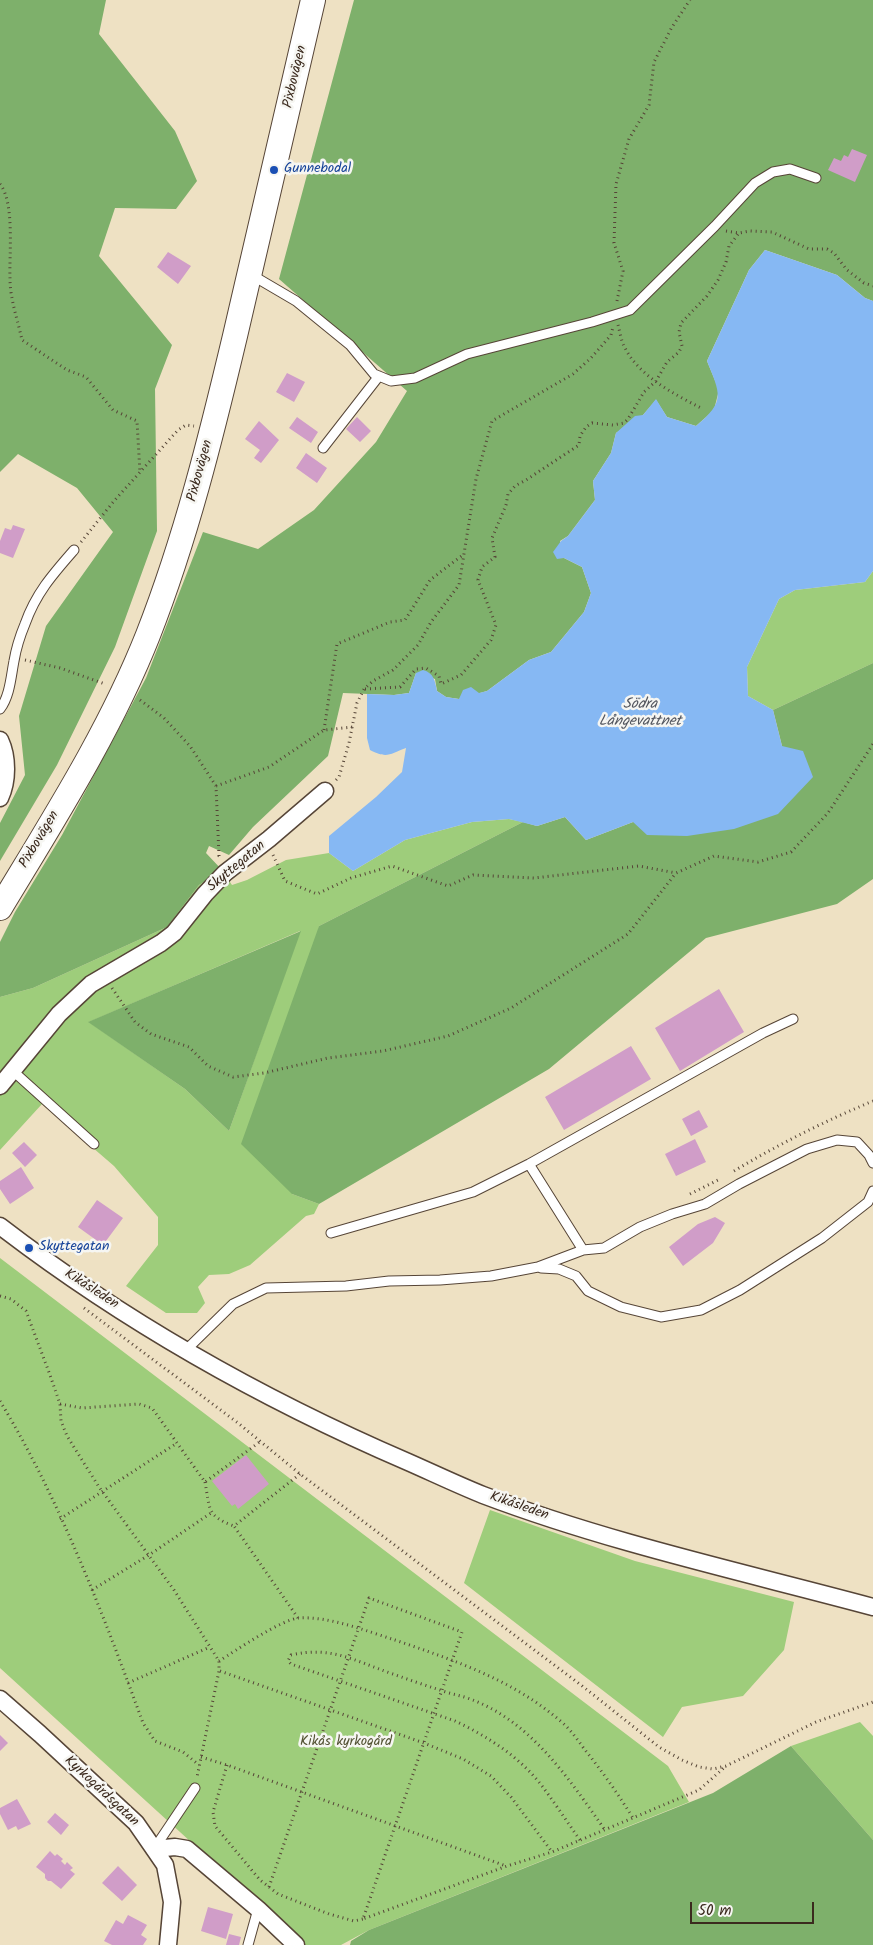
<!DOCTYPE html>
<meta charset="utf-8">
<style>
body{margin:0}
#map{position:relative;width:873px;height:1945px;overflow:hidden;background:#eee1c3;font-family:Kalam,sans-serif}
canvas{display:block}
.scale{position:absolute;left:690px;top:1902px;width:124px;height:22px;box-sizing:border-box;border:2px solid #3b2a1e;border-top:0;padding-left:6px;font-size:15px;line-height:18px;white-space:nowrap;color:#3b2a1e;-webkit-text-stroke:4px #f6f6f2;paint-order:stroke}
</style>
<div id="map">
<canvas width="873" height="1945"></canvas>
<div class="scale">50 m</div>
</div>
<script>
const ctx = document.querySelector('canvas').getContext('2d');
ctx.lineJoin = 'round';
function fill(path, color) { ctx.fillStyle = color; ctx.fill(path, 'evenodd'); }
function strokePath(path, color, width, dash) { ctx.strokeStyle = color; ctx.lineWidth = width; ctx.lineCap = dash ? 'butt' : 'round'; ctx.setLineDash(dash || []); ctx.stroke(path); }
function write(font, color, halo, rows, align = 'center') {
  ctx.font = font + ' Kalam,sans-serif'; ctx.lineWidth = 5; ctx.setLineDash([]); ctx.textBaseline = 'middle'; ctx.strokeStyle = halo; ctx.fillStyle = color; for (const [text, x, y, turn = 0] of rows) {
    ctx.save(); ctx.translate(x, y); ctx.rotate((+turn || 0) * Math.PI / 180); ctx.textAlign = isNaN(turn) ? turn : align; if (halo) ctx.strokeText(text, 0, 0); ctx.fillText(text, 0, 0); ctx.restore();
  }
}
const green = new Path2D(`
 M873 571V663L773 710 748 696 747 667 779 599 795 590 865 582Z
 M509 819 523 822 319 926 292 1194 319 1204 314 1214 306 1216 250 1265 229 1274 209 1275 198 1287 205 1303 197 1313H166L126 1286 158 1245V1217L114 1166 42 1104 0 1150V997L33 988 167 927 199 885 222 870 232 885 247 880 286 860 329 853 353 871 405 840 472 822ZM300 931 229 1131 185 1089 89 1022Z
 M0 1258 668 1766 689 1802 369 1930 341 1945H304L0 1668Z
 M490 1510 635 1561 794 1602 784 1650 743 1696 682 1707 663 1737 464 1583Z
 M860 1722 873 1736V1840L791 1746Z`);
const forest = new Path2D(`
 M0 0H106L99 34 175 131 197 181 176 209 115 208 99 256 172 345 155 389 157 531 115 647 57 765 0 861V823L25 775 19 716 46 626 113 532 77 488 18 454 0 472Z
 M354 0H873V301L865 298 837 275 765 250 749 270 707 361 719 390 714 410 696 426 667 417 656 400 643 415 616 433 611 453 593 481 595 500 568 536 560 541 564 558 582 567 591 593 584 612 551 652 529 660 487 691 459 699 446 697 437 691 435 679 416 673 409 693 394 695 343 693 328 756 253 827 229 855 209 846 206 853 222 870 199 885 167 927 33 988 0 997V942L15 912 62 835 146 678 203 532 258 549 314 510 376 442 407 391 279 279Z
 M873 663V879L837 904 706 938 549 1069 319 1204 292 1194 241 1144 319 926 523 822 537 826 565 817 586 840 633 822 782 746 773 710Z
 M301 931 229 1131 185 1089 88 1022Z
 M791 1746 873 1840V1945H350L351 1941 369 1930 713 1793Z`);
const water = new Path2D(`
 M765 250 837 275 865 298 873 301V571L865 582 795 590 779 599 747 667 748 696 773 710 782 746 803 751 813 777 778 814 734 829 687 836 647 835 633 822 586 840 565 817 537 826 509 819 472 822 405 840 353 871 329 853V836L376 797 402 772 406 748C390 754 387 759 370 750L367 738V694L394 695 409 693 416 673 423 670C434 673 435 681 437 691L446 697 459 699 463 690 471 687 479 693 487 691 529 660 551 652 584 612 591 593 582 567 564 558 557 559 553 552 561 541 568 536 595 500 593 481 611 453 616 433 635 416 643 415 656 399 667 417 696 426C726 401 720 394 707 361L749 270Z`);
const building = new Path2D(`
 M852 149 867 155 855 182 828 170 834 158 841 161 844 155 848 157Z
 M168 252 191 266 178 284 157 267Z
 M287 373 305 382 294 402 276 392Z
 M297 417 318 432 311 443 289 428Z
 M357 417 371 431 360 442 346 429Z
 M259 421 279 440 261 463 254 458 260 450 245 439Z
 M306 453 327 468 317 483 296 468Z
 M13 525 25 529 13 558 0 553V541L5 528 11 530Z
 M719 989 744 1032 680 1071 655 1028Z
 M631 1046 651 1079 564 1130 545 1097Z
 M699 1110 708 1127 691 1136 682 1119Z
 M695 1139 706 1162 676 1176 665 1154Z
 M24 1142 37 1155 25 1167 12 1153Z
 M21 1167 34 1188 10 1204 0 1189V1181Z
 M97 1200 123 1218 103 1245 78 1227Z
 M715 1217 725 1223 713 1243 683 1266 669 1247 698 1224Z
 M246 1455 269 1484 238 1509 235 1504 232 1506 212 1481Z
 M0 1735 8 1743 0 1751Z
 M17 1799 31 1824 18 1830 16 1826 8 1830 0 1814V1808Z
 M55 1813 69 1825 61 1835 47 1822Z
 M50 1851 55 1856 57 1854 63 1859 61 1861 65 1865 67 1862 73 1868 70 1870 75 1874 61 1889 51 1881H48L45 1878V1874L36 1867Z
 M118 1866 137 1885 122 1901 102 1883Z
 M208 1907 233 1914 226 1939 201 1931Z
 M128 1915 147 1925 141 1935 147 1939 143 1945H112L104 1941 116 1920 123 1924Z
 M229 1934 241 1937 239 1945H226Z`);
const path = new Path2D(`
 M0 184C15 203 9 255 10 279 10 299 18 321 22 340L67 370 86 377 113 410 137 421 140 473
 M726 231 739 233 750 231 772 232 809 249H827L834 253 847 270 864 283 873 286
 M617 301 623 271 614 243 616 184 629 139 649 105 654 62 672 27 690 0
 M618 325C620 332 621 341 625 348 639 376 674 394 701 408
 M81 542 114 501 178 430 186 425 194 426
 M25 660 60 668 105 684
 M365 689 400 687 416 669 426 668 439 676 441 684 461 675 491 640 496 625 478 580 482 567 495 557 492 538 506 505 508 494 515 486 526 480 579 445 580 436 586 427 592 423 613 425 624 423 628 419 644 392 656 381 667 362 679 352 682 346 679 332 681 323 707 296 718 280 726 262 729 246 739 233
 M140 700 164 718 190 746 216 786 219 856 222 858
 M324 730 337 644 390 622 405 620 430 580 464 554
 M336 780 339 777 349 743 357 703 364 689 373 681 393 670 418 645 431 622 459 585 476 479 492 421 573 374 591 358 611 335 613 327
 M216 786 269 767 324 730 353 727
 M273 855 285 881 317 894 351 878 392 866 448 886 473 875 534 878 639 866 676 873
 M112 988 135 1022 151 1034 189 1047 208 1066 233 1077 264 1073 328 1058 383 1051 448 1036 511 1008 628 934 676 873 714 856 758 862 791 852 828 813 873 744
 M734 1171C779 1144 825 1121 873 1101
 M690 1194 720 1179
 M0 1296 11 1299 26 1311 50 1375 60 1404 61 1421 67 1436 99 1487 174 1590 219 1661V1671L197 1777
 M84 1308 238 1423 300 1474 581 1685 659 1747 682 1760 699 1767 713 1769 726 1766 816 1722 873 1702
 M0 1401C60 1500 103 1614 143 1723L155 1741 183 1752 199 1765
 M60 1404 82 1408 139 1404 152 1408 205 1482 261 1441
 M205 1482C210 1508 206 1516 234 1526
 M60 1519 177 1443
 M92 1590 149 1555 211 1513
 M298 1618 234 1526 300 1474
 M219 1661C235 1651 282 1619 299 1618 329 1616 366 1631 395 1640 456 1661 517 1681 566 1726 573 1733 579 1742 585 1750 602 1771 618 1794 633 1818
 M220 1671 424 1743 463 1759 491 1776 511 1797 552 1852
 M128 1683 210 1647
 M201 1757 227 1765 506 1866
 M227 1765 213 1812 215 1826 260 1880 278 1894 329 1914 354 1921 363 1919
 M580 1840C567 1822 555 1803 542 1786 520 1757 487 1736 455 1721L291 1664 288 1661 291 1655C331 1646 353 1660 390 1673 407 1679 424 1685 440 1690 450 1694 460 1695 470 1699 531 1721 569 1779 605 1830
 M269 1887 369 1598 462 1632 363 1919 507 1866 552 1852 699 1790 726 1766`);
const lane = new Path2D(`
 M250 274 296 301 350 345 374 374 391 381 415 378 467 354 592 322 630 310 715 226 755 183 773 172 790 169 816 178
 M323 448 379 376
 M0 709C10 696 11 676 14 661 16 649 20 636 25 624 36 593 53 574 74 550
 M13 1071 94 1144
 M529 1164 583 1250
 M331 1233 473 1192 529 1164 763 1033 793 1019
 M541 1268 559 1269 576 1276 588 1291 621 1307 661 1317 701 1310 740 1290 822 1238 868 1202 873 1191
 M186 1350 233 1304 266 1288 346 1286 389 1281 440 1280 491 1276 538 1267 583 1250 604 1248 640 1227 672 1214 705 1204 739 1184 807 1149 837 1140 857 1142 869 1155 873 1163
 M154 1849 195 1788
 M248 1945 258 1909`);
const street = new Path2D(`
 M0 740C8 757 8 781 0 798
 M0 1086 59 1014 91 984 161 943 174 933 205 894 225 873 269 839 325 791
 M0 1226C125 1322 264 1400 408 1462 433 1473 458 1485 483 1495 610 1543 743 1572 873 1607
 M0 1699 40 1734 136 1823 154 1849 165 1865 172 1902 168 1945
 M154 1849 175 1847 187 1849 258 1909 296 1945`);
const secondary = new Path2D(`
 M0 908C53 820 110 731 148 635 186 538 211 437 235 336 262 224 288 112 313 0`);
const markers = [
 [274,170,5,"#1a4fb4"],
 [29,1248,5,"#1a4fb4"]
];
const streetNames = [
 ["Pixbovägen",296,77,-77],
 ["Pixbovägen",201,471,-75],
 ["Pixbovägen",40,840,-59],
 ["Skyttegatan",237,867,-40],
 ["Kikåsleden",91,1290,33],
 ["Kikåsleden",519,1507,19],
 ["Kyrkogårdsgatan",101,1792,43]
];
const transitNames = [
 ["Gunnebodal",284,170],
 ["Skyttegatan",39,1248]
];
const parkNames = [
 ["Kikås kyrkogård",346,1743]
];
const waterNames = [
 ["Södra",640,705],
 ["Långevattnet",640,722]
];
fill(green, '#9ecd7b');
fill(forest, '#7eb06b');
fill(water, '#86b8f3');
fill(building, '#d09dc8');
strokePath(lane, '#564537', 11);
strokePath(street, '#564537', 19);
strokePath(secondary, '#564537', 26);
strokePath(path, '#564537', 3, [1, 4]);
strokePath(lane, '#fff', 9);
strokePath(street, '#fff', 16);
strokePath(secondary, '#fff', 24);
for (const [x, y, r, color] of markers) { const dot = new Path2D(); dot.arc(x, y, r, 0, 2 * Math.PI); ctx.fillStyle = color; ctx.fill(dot); strokePath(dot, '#f6f6f2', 2); }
write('14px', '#3b2a1e', '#f6f6f2', streetNames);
write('14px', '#164399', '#f6f6f2', transitNames, 'left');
write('14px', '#545335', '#f6f6f2', parkNames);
write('italic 15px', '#52555e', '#f6f6f2', waterNames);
</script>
